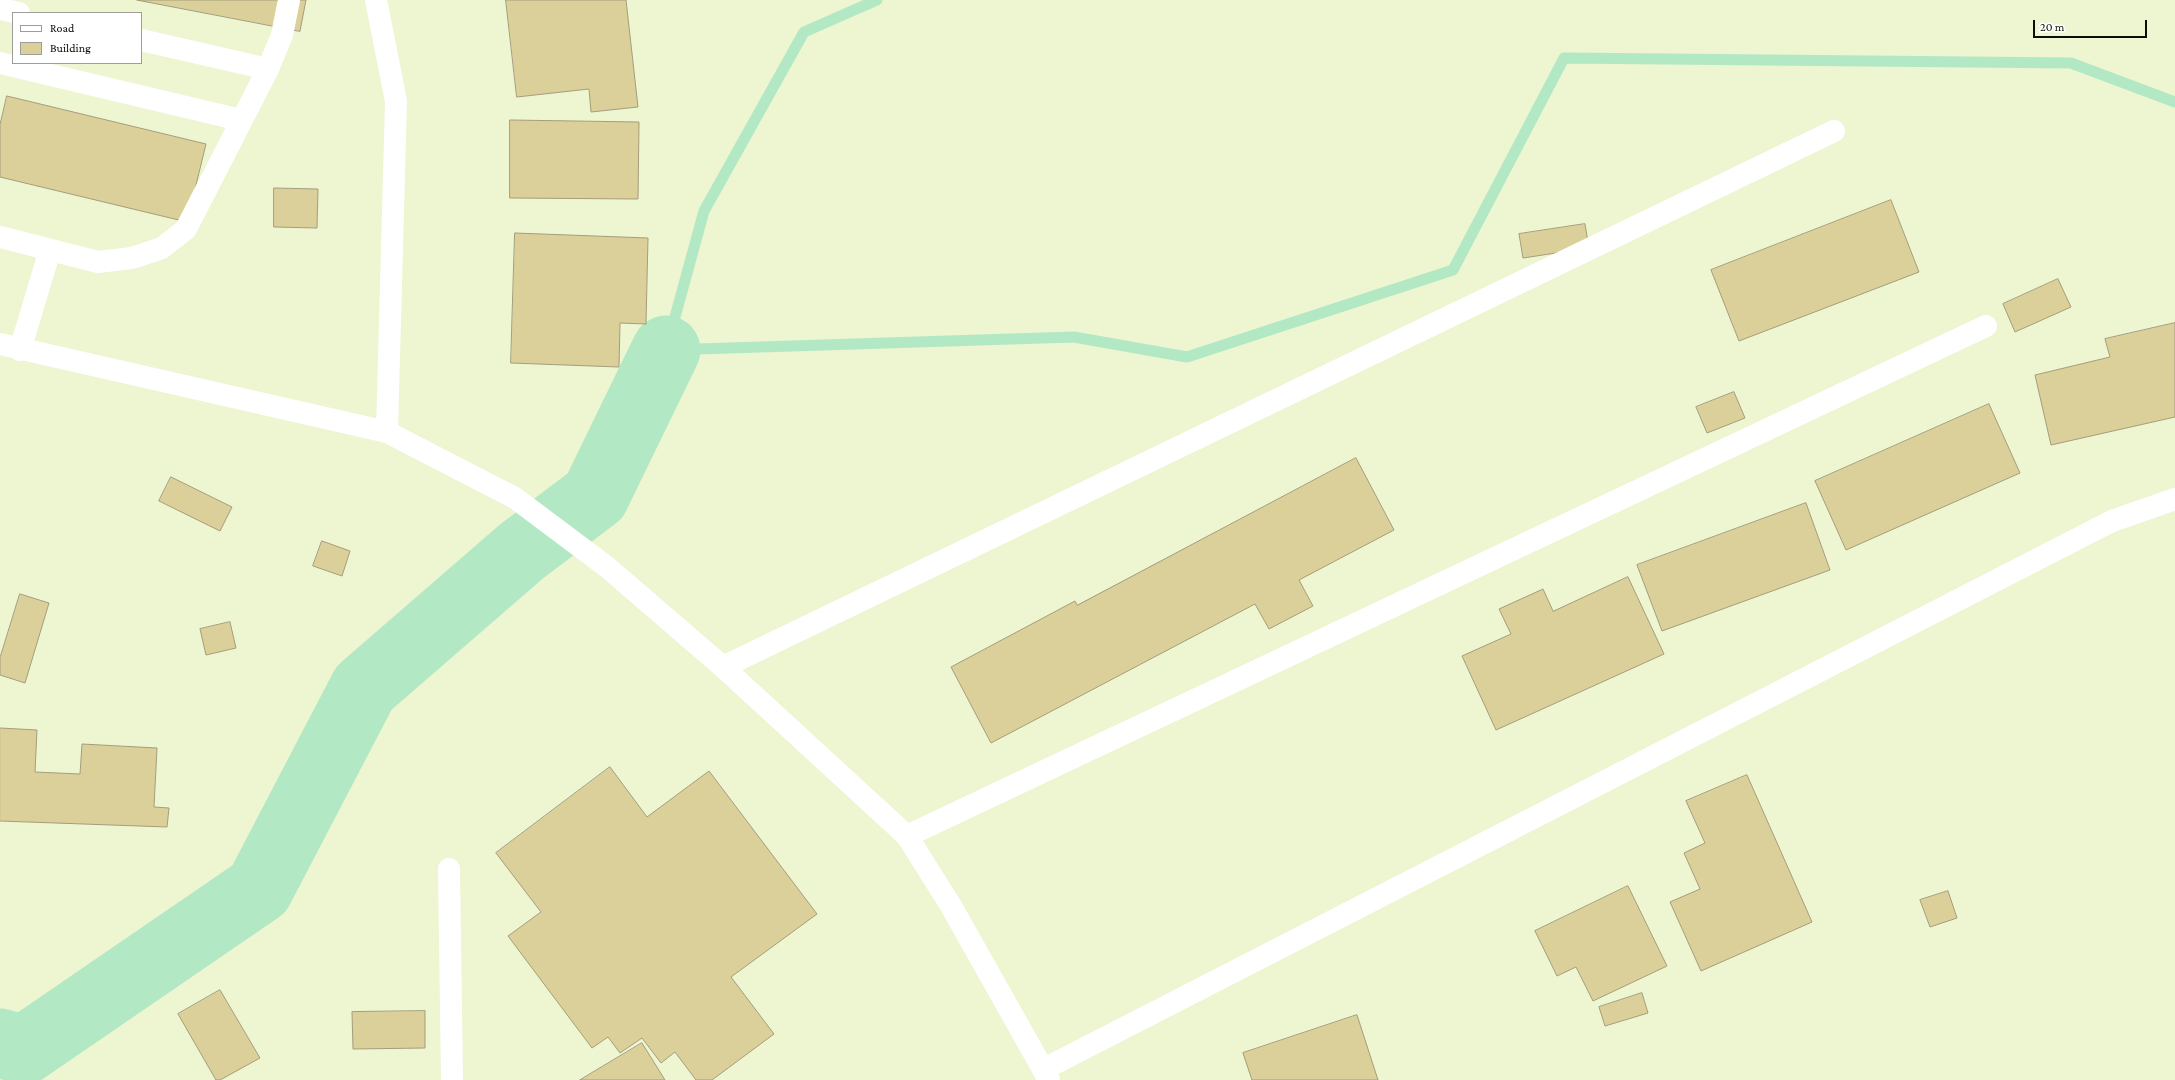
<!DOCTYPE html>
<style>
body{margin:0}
#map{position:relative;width:2175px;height:1080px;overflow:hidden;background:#edf5d1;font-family:"Crimson Pro",serif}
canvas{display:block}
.legend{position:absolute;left:12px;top:12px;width:130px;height:52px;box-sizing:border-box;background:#fff;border:1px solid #9d9e9a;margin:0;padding:5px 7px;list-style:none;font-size:12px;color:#0b0d03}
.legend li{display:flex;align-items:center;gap:8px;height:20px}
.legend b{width:20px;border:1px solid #9d9e9a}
.scale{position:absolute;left:2033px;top:20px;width:114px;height:18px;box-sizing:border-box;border:2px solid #0b0d03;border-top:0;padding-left:5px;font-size:12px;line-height:14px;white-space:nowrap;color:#0b0d03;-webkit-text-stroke:3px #fff;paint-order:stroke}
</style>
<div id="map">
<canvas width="2175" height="1080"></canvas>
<ul class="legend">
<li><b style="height:5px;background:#fff"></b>Road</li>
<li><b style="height:11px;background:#dbd099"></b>Building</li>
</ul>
<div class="scale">20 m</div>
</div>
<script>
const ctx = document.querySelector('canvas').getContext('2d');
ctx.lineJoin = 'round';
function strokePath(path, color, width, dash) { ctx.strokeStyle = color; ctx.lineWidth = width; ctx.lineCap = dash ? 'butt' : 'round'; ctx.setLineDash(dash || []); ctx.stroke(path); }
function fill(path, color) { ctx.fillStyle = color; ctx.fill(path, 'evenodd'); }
const stream = new Path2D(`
 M877 0 804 32 704 211 666 350 1074 337 1187 357 1453 270 1564 58 2071 63 2175 102`);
const river = new Path2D(`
 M0 1043 24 1050 259 889 364 688 522 551 595 496 666 350`);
const building = new Path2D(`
 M137 0H306L300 31Z
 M506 0H626L638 107 591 112 589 89 517 97Z
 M7 96 206 144 187 222 0 177V125Z
 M510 120 639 122 638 199 510 198Z
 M274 188 318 189 317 228 274 227Z
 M1891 200 1919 272 1739 341 1711 270Z
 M1585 224 1589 248 1523 258 1519 234Z
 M515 233 648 238 646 324 620 323 619 367 511 363Z
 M2058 279 2071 307 2015 332 2003 304Z
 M2175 323V417L2051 445 2035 375 2110 357 2105 339Z
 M1734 392 1745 418 1707 433 1696 407Z
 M1989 404 2020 473 1846 550 1815 481Z
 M1356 458 1394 530 1299 580 1313 606 1269 629 1255 604 991 743 951 667 1075 601 1077 605Z
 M171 477 232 507 220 531 159 501Z
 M1806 503 1830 570 1662 631 1637 565Z
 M322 541 350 551 342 576 313 566Z
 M1628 577 1664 654 1496 730 1462 656 1511 634 1499 609 1543 589 1553 611Z
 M20 594 49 603 25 683 0 675V658Z
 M230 622 236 648 206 655 200 629Z
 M0 728 37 730 35 772 80 774 82 744 157 748 154 807 169 808 167 827 0 821Z
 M610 767 647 817 709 771 817 914 731 977 774 1034 712 1080H696L675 1052 661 1063 642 1038 620 1053 608 1037 592 1048 508 936 541 912 496 853Z
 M1747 775 1812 922 1701 971 1670 902 1700 889 1684 853 1705 843 1686 801Z
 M1628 886 1667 966 1593 1001 1576 967 1557 976 1535 931Z
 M1948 891 1957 918 1930 927 1920 900Z
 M220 990 260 1058 220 1080H216L178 1014Z
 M1642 993 1648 1013 1605 1026 1599 1007Z
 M425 1011V1048L353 1049 352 1012Z
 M1357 1015 1378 1080H1252L1243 1053Z
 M642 1043 665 1080H580Z`);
const lane = new Path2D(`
 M449 869 452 1080`);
const street = new Path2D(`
 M376 0 396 101 387 432
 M0 9 19 13
 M141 40 268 69
 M0 63 241 120
 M0 237 98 262 132 258 162 248 186 229 268 69 282 35 289 0
 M0 344 387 432 515 498 607 567 723 667 907 836 951 906 1049 1080
 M20 350 50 250
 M723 667 1834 131
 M907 836 1986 326
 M1044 1069 2112 521 2175 499`);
strokePath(stream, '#b3e8c4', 11);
strokePath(river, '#b3e8c4', 69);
fill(building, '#dbd099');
strokePath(building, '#a49d7c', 1);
strokePath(lane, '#fff', 22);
strokePath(street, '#fff', 22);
</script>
